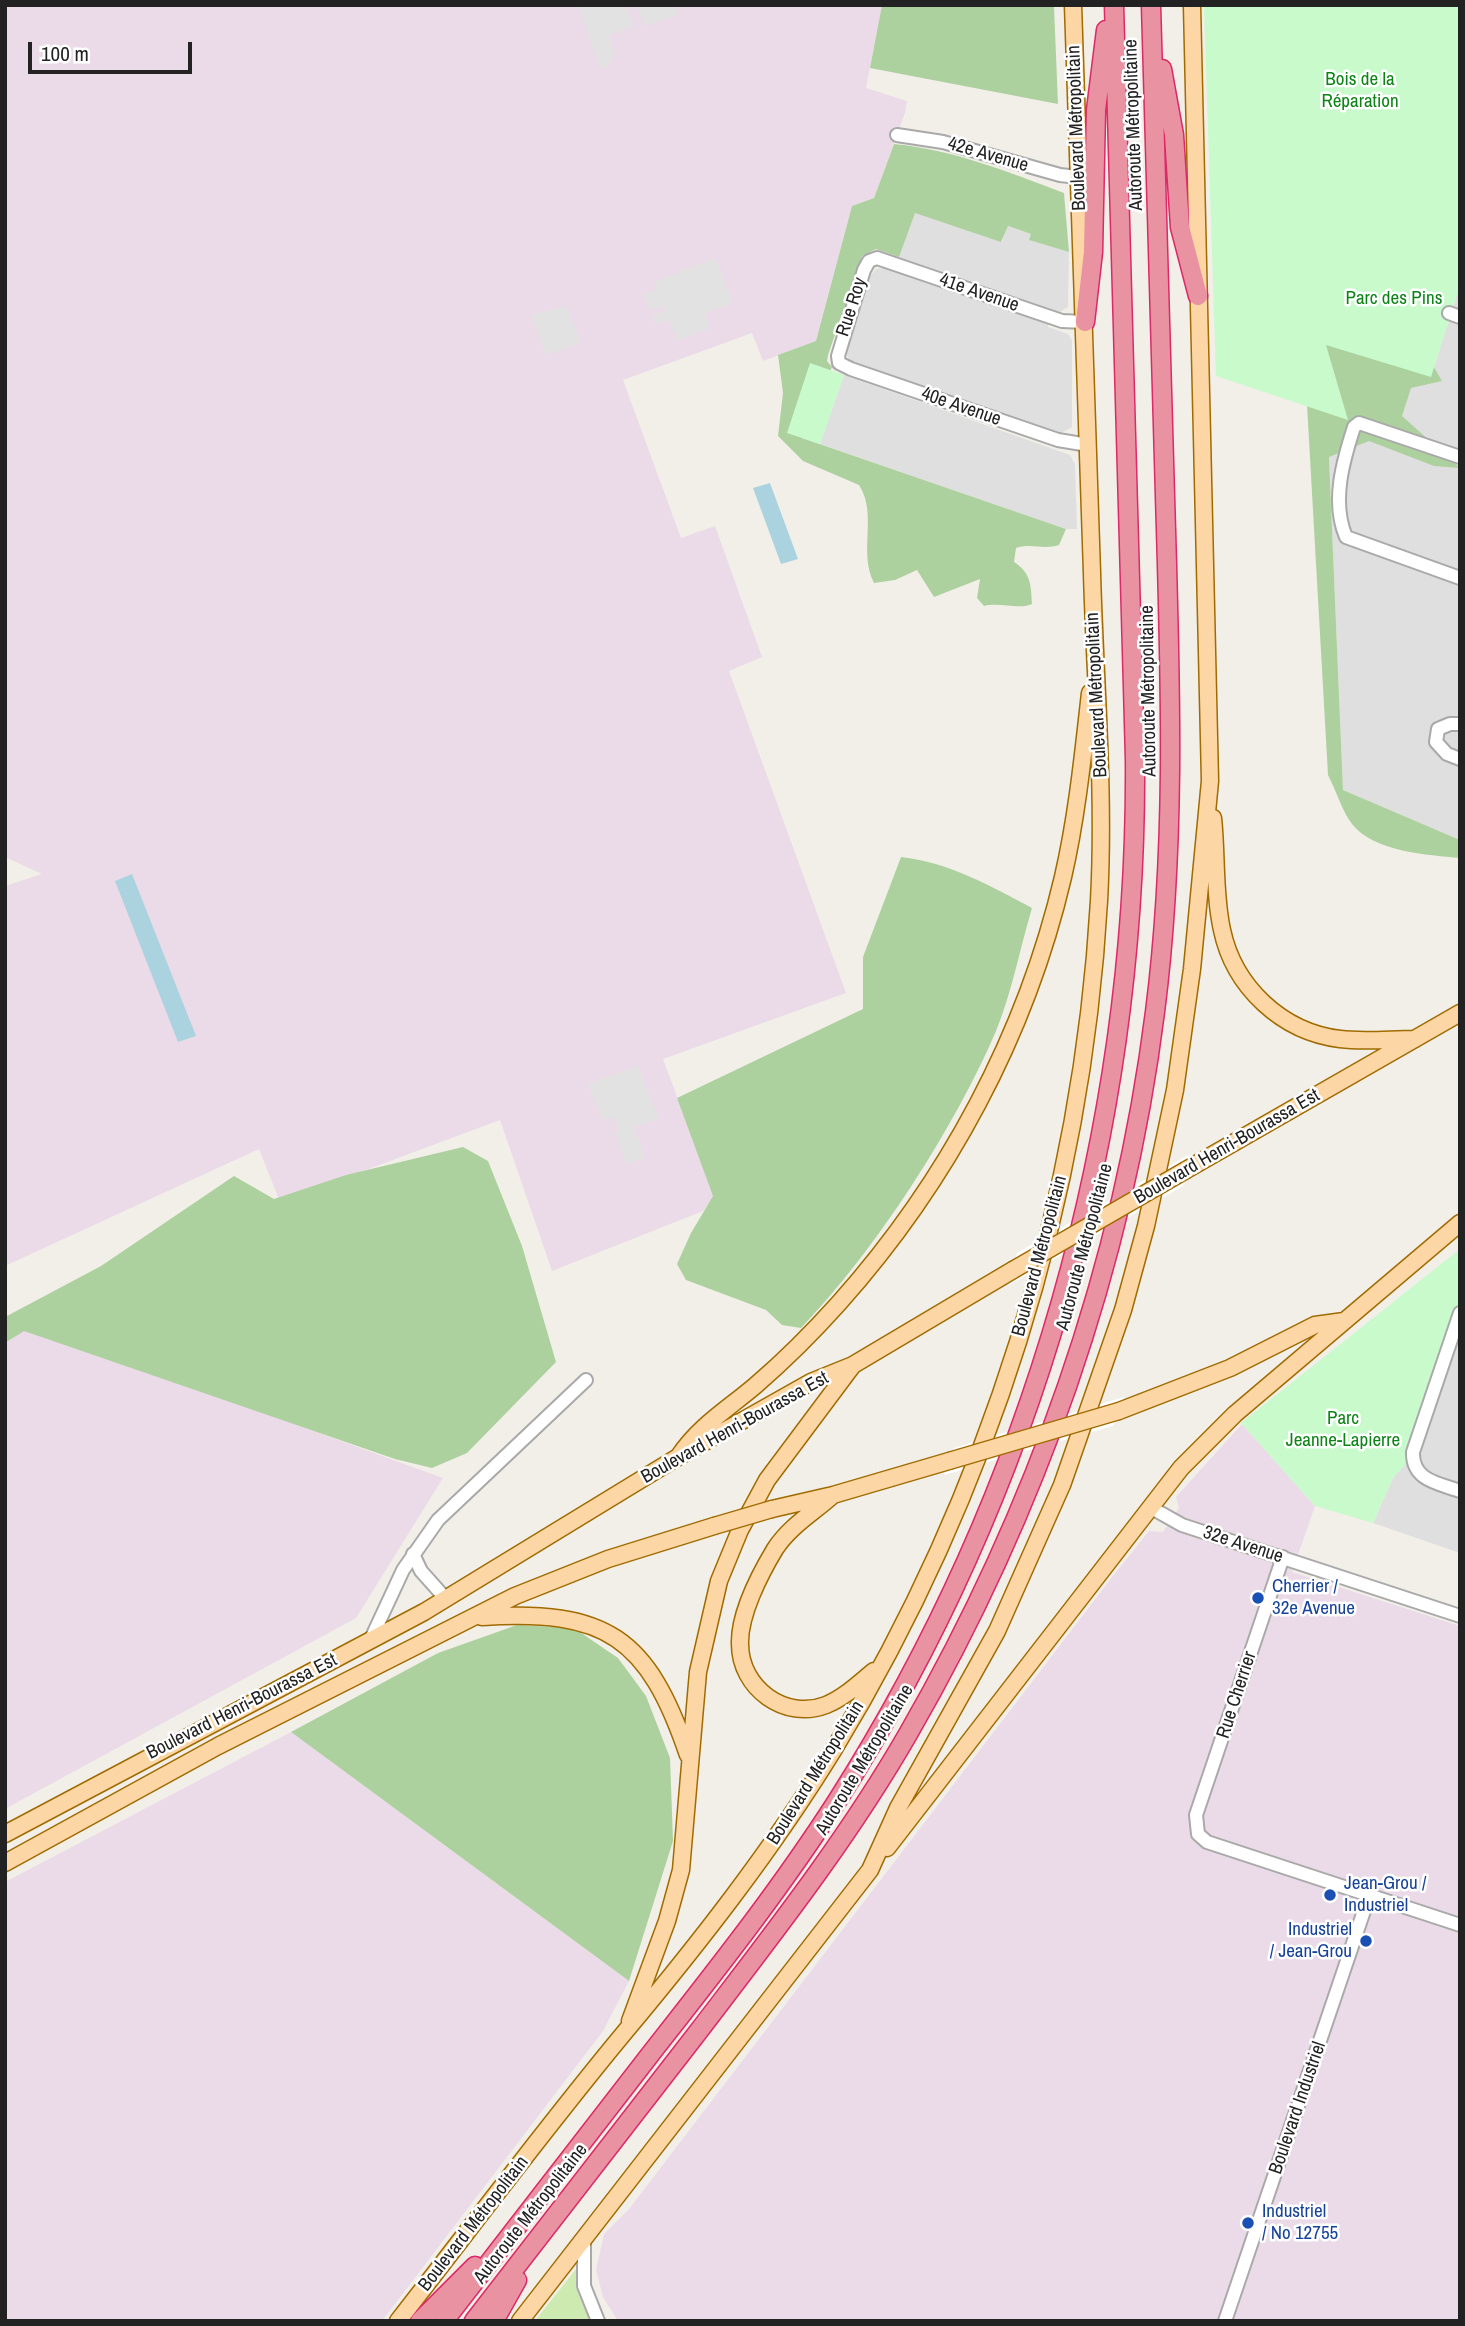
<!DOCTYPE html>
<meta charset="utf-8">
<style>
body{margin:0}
#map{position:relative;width:1465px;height:2326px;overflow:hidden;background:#f2efe9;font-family:"Archivo Narrow",sans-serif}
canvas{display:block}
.frame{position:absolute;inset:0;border:7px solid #222;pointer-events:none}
.scale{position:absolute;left:28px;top:42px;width:164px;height:32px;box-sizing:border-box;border:4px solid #222;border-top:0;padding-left:9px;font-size:21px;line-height:24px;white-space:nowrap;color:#222;-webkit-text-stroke:5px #fff;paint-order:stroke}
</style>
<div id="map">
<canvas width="1465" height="2326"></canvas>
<div class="frame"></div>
<div class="scale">100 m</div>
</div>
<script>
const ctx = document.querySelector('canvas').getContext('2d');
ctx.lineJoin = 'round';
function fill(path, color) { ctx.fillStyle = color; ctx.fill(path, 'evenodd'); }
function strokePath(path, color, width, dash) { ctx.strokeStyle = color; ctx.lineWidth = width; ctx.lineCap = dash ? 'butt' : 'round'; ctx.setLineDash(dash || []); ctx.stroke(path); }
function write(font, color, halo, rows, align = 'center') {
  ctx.font = font + ' "Archivo Narrow",sans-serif'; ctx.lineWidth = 5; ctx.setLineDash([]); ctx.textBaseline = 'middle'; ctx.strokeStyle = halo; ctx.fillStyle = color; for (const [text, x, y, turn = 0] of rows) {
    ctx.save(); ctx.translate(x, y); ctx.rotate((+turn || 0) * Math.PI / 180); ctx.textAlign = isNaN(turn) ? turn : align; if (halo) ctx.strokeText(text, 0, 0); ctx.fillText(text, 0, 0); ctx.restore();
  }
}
const residential = new Path2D(`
 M882 200 1002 242 1007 226 1031 234 1030 240 1069 252 1068 307 1060 312 866 246Z
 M883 268 1048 324V327L1068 334 1072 340V427L1061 433 850 361 845 351 871 275 876 269Z
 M1460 285V840L1343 790 1329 456 1348 420 1431 377Z
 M844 375 1070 455 1075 464 1077 529H1066L820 444Z
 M1460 1313V1553L1373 1523 1393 1478 1413 1452Z`);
const industrial = new Path2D(`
 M5 5H882L866 88 907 101 905 113 874 198 852 206 816 341 763 361 752 333 623 380 681 538 715 526 762 657 729 671 846 993 663 1059 714 1196 703 1211 552 1271 500 1120 280 1202 259 1149 5 1266V886L42 874 5 857Z
 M27 1327 443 1478 356 1618 5 1809V1344Z
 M1242 1424 1315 1506 1292 1572 1460 1626V2321H618L603 2297 596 2270 604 2234 629 2209 1116 1572 1149 1531 1163 1532 1179 1508 1176 1497Z
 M291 1732 629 1981 603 2031 382 2321H5V1882Z`);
const grass = new Path2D(`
 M576 2269 578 2293 590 2321H535Z`);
const forest = new Path2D(`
 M882 5 1054 7 1058 104 870 68Z
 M1460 5 1431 362 1442 381 1411 388 1402 416 1460 468 1434 466 1369 441 1329 457 1343 790 1460 840V858C1428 855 1374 852 1352 824 1342 811 1336 790 1328 775L1304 352Z
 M894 144C955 150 1008 172 1064 193L1069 252 1029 240 1031 234 1008 226 1001 242 915 213 899 257 876 249 862 256 828 355 827 361 832 367 802 438 1066 529 1059 545C1044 550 1030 543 1016 548L1014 562C1031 573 1031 585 1032 604 1020 610 999 602 984 606L977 598 980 579 934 597 917 570 895 580 874 583C858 552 878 514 859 485L803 461 778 436 783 393 778 355 816 341 852 206 874 198Z
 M901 857C948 862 991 886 1032 908 1020 948 1012 992 996 1031 954 1129 875 1251 801 1328L782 1325 766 1310 686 1280 677 1264 691 1233 713 1196 677 1098 863 1009V957Z
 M463 1147 488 1161 522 1246 556 1362 467 1453 432 1468 395 1459 24 1331 5 1343V1317L101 1266 234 1176 274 1199 346 1175Z
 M517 1625 574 1628 618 1658 646 1696 670 1758 673 1841 629 1981 291 1732 438 1653Z`);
const park = new Path2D(`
 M1204 5H1460V285L1431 377 1326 345 1348 420 1216 376Z
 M810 363 844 375 820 444 787 433Z
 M1460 1249V1310L1405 1465 1393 1478 1373 1523 1315 1506 1241 1423Z`);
const parking = new Path2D(`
 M578 5H626L634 26 609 35 615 53 610 65 600 68Z
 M637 5H675L679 15 645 26Z
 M716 258 733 303 705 313 710 328 677 341 669 320 656 324 652 316 665 311 664 306 650 310 643 294 657 289 655 282Z
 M567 306 581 343 546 355 531 315Z
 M638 1066 659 1119 634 1127 645 1158 626 1164 615 1132 619 1130 614 1117 603 1120 588 1084Z`);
const water = new Path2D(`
 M770 483 798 559 781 564 753 488Z
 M132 874 196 1036 178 1042 115 881Z`);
const pier = new Path2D(`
 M1190 1154 1183 1186 1009 1285 1017 1253Z
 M1124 1397 1113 1426 944 1475 954 1448Z`);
const minor = new Path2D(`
 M897 135 943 142 1060 175 1078 177
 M1449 313 1460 317
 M1085 322 1062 321 877 258 869 261 864 270 838 356 839 363 851 369 1058 440 1088 445
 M1460 457 1359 423 1354 427C1343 461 1331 502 1346 537L1460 578
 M1460 724H1450L1438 729 1436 742 1447 754 1460 759
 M1460 1313 1413 1452C1412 1480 1437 1483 1460 1491
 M1150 1507 1182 1525 1460 1616
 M413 1554 421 1571 446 1599
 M1283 1557 1196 1815 1198 1834 1207 1842 1460 1925
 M370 1641 403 1570 438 1520 586 1380
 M584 2239V2286L598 2321
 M1225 2321 1369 1896`);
const major = new Path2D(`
 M1213 818C1217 855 1214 894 1222 930 1234 987 1282 1032 1340 1039 1364 1042 1390 1039 1415 1039
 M1186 1170 1460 1013
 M1119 1411 1230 1368 1315 1325 1344 1321
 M679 1456C700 1425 728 1409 756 1385 785 1360 813 1332 839 1303 947 1182 1026 1035 1063 877 1077 816 1083 755 1090 693
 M833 1495C813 1513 790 1526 775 1549 760 1574 739 1615 740 1644 740 1688 785 1721 826 1705 844 1698 859 1683 874 1671
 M772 1509 833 1495 949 1461
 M482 1617C606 1609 648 1637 688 1755
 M5 1834 424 1612 678 1457 811 1382 853 1365 1013 1270
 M887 1848 1181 1468 1235 1414 1460 1223
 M5 1863 218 1746 515 1596 608 1559 714 1526
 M630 2021 667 1921 681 1870 698 1672 719 1581 740 1530 767 1480 853 1365
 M398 2321C473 2225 546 2127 624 2033 700 1942 772 1850 834 1749 989 1494 1082 1199 1099 901 1105 791 1095 683 1092 573 1085 384 1078 195 1073 5
 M520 2321 870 1870 898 1808 997 1631 1062 1485 1123 1310 1146 1226 1175 1090 1192 969 1210 781 1192 5`);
const highway = new Path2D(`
 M1162 69 1174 135 1180 227 1198 296
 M1085 322 1093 252 1096 110 1106 30
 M420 2321 475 2266
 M444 2321C513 2233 580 2144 649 2056 714 1973 780 1890 837 1801 1034 1491 1138 1127 1135 759L1114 5
 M474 2321C549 2225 623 2128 698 2032 772 1935 847 1840 908 1734 1036 1512 1123 1266 1155 1012 1177 840 1170 669 1165 496 1160 333 1156 169 1151 5
 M494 2321 517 2280`);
const majorBridge = new Path2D(`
 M1013 1270 1186 1170
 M949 1461 1119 1411
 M714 1526 772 1509`);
const markers = [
 [1258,1598,7,"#1a4fb4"],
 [1330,1895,7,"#1a4fb4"],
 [1366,1941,7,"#1a4fb4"],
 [1248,2223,7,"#1a4fb4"]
];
const parkNames = [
 ["Bois de la",1360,80],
 ["Réparation",1360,102],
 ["Parc des Pins",1394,299],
 ["Parc",1343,1419],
 ["Jeanne-Lapierre",1343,1441]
];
const streetNames = [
 ["Autoroute Métropolitaine",1134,125,-92],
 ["Boulevard Métropolitain",1077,128,-92],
 ["42e Avenue",988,155,16],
 ["41e Avenue",979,293,19],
 ["Rue Roy",852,307,-72],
 ["40e Avenue",961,407,19],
 ["Autoroute Métropolitaine",1149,691,-91],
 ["Boulevard Métropolitain",1097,695,-93],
 ["Boulevard Henri-Bourassa Est",1227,1147,-30],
 ["Autoroute Métropolitaine",1085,1247,-75],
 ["Boulevard Métropolitain",1040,1256,-75],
 ["Boulevard Henri-Bourassa Est",735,1428,-29],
 ["32e Avenue",1243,1545,18],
 ["Rue Cherrier",1237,1695,-72],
 ["Boulevard Henri-Bourassa Est",242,1707,-27],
 ["Autoroute Métropolitaine",865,1760,-59],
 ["Boulevard Métropolitain",816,1773,-58],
 ["Boulevard Industriel",1298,2108,-71],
 ["Autoroute Métropolitaine",531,2214,-52],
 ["Boulevard Métropolitain",474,2224,-52]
];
const transitNames = [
 ["Cherrier /",1272,1587],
 ["32e Avenue",1272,1609],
 ["Jean-Grou /",1344,1884],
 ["Industriel",1344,1906],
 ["Industriel",1352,1930,"right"],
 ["/ Jean-Grou",1352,1952,"right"],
 ["Industriel",1262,2212],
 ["/ No 12755",1262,2234]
];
fill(residential, '#e0dfdf');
fill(industrial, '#ebdbe8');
fill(grass, '#cdebb0');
fill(forest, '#add19e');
fill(park, '#c8facc');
fill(parking, '#e2e2e2');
fill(water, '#aad3df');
fill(pier, '#fff');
strokePath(minor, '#a9a9a9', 16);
strokePath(major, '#a06b00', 19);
strokePath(highway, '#dc2a67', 21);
strokePath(minor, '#fff', 12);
strokePath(major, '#fcd6a4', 16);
strokePath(highway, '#e892a2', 18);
strokePath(majorBridge, '#a06b00', 19, []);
strokePath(majorBridge, '#fcd6a4', 16);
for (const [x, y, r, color] of markers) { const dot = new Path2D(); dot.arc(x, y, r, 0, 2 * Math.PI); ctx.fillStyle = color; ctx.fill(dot); strokePath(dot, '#fff', 2.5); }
write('19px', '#0c8416', '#fff', parkNames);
write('19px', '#222', '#fff', streetNames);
write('19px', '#164399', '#fff', transitNames, 'left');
</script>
